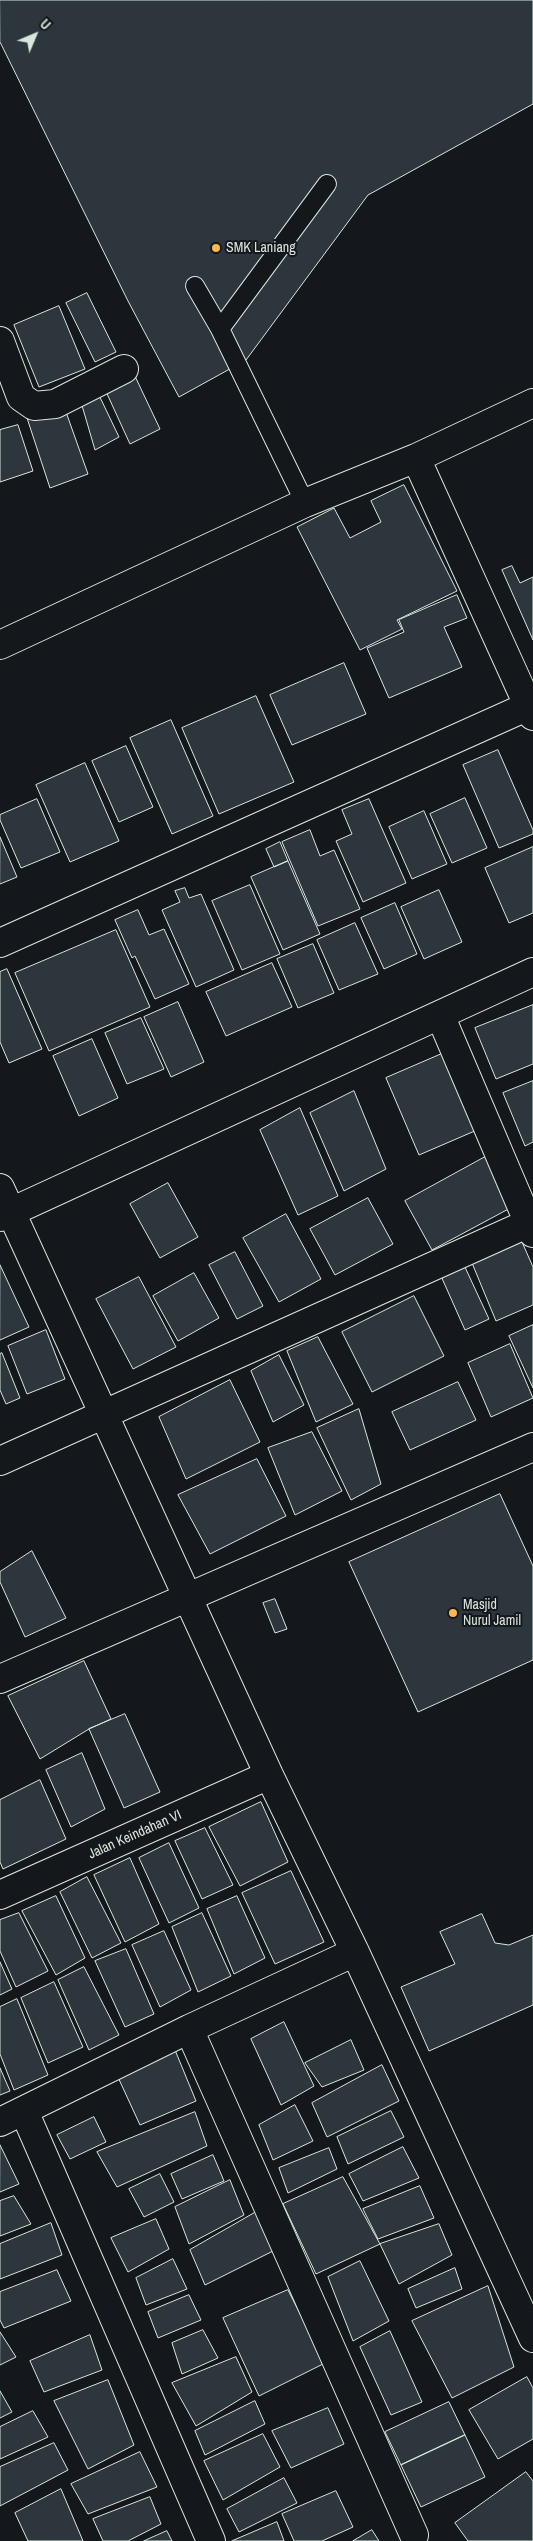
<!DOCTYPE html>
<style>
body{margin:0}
#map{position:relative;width:533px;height:2541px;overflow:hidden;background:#14181c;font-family:"Archivo Narrow",sans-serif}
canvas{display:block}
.north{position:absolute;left:10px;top:10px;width:50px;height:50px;-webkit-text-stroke:4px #14181c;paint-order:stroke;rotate:45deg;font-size:14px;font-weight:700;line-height:20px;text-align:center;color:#d8e6dc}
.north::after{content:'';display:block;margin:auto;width:18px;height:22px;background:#d8e6dc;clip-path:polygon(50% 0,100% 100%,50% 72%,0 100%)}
</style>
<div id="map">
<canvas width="533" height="2541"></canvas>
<div class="north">U</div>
</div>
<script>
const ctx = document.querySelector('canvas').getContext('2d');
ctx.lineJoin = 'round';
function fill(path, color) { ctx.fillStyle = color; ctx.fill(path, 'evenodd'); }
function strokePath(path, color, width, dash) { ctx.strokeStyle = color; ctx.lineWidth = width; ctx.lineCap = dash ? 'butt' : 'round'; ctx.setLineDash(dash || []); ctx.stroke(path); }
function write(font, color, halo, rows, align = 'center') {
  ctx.font = font + ' "Archivo Narrow",sans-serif'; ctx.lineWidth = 4; ctx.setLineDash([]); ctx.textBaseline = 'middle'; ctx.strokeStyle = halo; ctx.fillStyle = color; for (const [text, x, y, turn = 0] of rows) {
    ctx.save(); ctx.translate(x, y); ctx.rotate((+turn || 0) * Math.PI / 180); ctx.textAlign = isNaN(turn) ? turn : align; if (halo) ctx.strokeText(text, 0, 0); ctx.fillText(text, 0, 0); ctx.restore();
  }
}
const building = new Path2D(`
 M0 0H533V104L368 195 246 360 179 397 128 301 0 42Z
 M87 293 116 352 95 362 66 303Z
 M59 306 85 369 39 387 14 325Z
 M133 372 160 429 130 444 103 385Z
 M97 391 119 437 95 450 81 402Z
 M66 412 88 474 50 488 27 418Z
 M18 425 33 471 0 482V430Z
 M404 485 457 591 397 620 402 629 360 650 297 527 334 508 350 538 381 522 371 501Z
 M512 566 520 583 533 577V640L502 570Z
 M457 595 467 618 444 627 462 667 389 698 367 648 404 632 399 620Z
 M344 663 366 714 292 745 270 695Z
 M256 696 294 782 219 814 182 728Z
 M171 720 213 816 172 834 130 738Z
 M126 746 153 807 119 822 92 761Z
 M498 750 533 830V834L499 848 463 765Z
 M85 763 119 841 70 862 36 785Z
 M465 798 487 848 452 863 430 814Z
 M37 799 60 852 21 868 0 820V815Z
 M369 799 406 883 363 902 336 841 352 834 342 810Z
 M424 811 447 864 412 879 389 827Z
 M310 830 320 856 334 850 360 909 318 926 282 842Z
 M0 837 17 877 0 884Z
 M280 842 288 861 274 867 266 849Z
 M533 847V913L509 923 485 868Z
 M288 861 320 934 283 950 251 877Z
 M250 885 280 954 242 970 212 901Z
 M185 888 189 898 201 894 234 970 196 987 162 910 180 902 175 891Z
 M439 890 462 942 424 959 401 907Z
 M395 903 417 954 384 969 361 918Z
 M138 910 149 935 164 929 189 984 155 999 135 956 132 958 115 920Z
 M355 923 378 974 339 990 317 940Z
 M116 930 150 1007 49 1051 15 973Z
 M313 944 334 993 298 1008 277 959Z
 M272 963 292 1007 226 1036 206 992Z
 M7 969 42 1049 9 1063 0 1042V972Z
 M178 1002 204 1062 171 1077 144 1017Z
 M533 1005V1064L496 1079 475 1028Z
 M141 1018 164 1069 127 1084 105 1033Z
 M92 1039 118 1098 79 1116 53 1056Z
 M444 1053 477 1130 419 1155 386 1078Z
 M533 1081V1142L525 1146 503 1093Z
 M354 1091 386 1169 344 1191 310 1113Z
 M300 1108 338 1196 298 1215 260 1130Z
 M487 1156 514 1206 432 1250 405 1201Z
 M168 1183 198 1237 160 1258 130 1204Z
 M368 1198 393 1244 335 1275 310 1229Z
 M286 1214 321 1279 279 1302 243 1238Z
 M522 1242 533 1267V1305L496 1321 472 1263Z
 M235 1252 263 1306 237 1319 209 1265Z
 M0 1265 29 1327 0 1340Z
 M464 1265 489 1319 465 1330 441 1276Z
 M194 1273 219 1318 178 1341 153 1296Z
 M139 1277 176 1347 133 1369 96 1299Z
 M414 1296 444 1356 372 1392 342 1332Z
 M533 1325V1388L509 1336Z
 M46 1330 65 1379 27 1394 8 1346Z
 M318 1337 353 1404 316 1422 287 1351Z
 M510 1344 533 1398 491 1417 468 1363Z
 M2 1353 20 1398 6 1404 0 1390V1354Z
 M279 1355 304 1405 273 1422 251 1371Z
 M230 1380 260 1442 186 1479 159 1417Z
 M458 1382 476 1420 410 1450 392 1412Z
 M359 1409 381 1484 351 1500 317 1428Z
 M312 1432 342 1491 295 1515 268 1448Z
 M257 1459 286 1516 210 1554 178 1495Z
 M500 1494 533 1566V1660L418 1712 349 1562Z
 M32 1551 66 1618 25 1637 0 1582V1572Z
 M275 1599 287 1629 275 1633 263 1603Z
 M84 1661 111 1719 89 1729 40 1759 8 1696Z
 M125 1714 160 1792 124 1808 89 1729Z
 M82 1753 105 1809 71 1827 46 1770Z
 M40 1780 66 1839 3 1869 0 1862V1800Z
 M261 1802 288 1862 240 1886 209 1827Z
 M205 1828 233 1885 202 1899 175 1841Z
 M169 1843 199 1908 169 1923 139 1858Z
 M130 1858 159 1924 125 1942 94 1875Z
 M291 1871 324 1942 275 1964 242 1893Z
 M87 1877 121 1943 92 1958 60 1892Z
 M56 1896 85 1958 56 1975 22 1911Z
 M237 1896 265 1958 234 1974 207 1909Z
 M19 1913 48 1971 16 1987 0 1951V1920Z
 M202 1913 231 1976 198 1992 172 1927Z
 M482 1914 495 1943 509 1945 533 1935V2005L429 2051 401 1987 455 1964 440 1932Z
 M164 1931 191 1990 160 2007 132 1945Z
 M126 1949 154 2014 125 2027 95 1961Z
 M0 1962 12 1989 0 1995Z
 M84 1967 119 2035 89 2050 58 1980Z
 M54 1982 83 2047 48 2063 21 1998Z
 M17 1999 48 2075 14 2090 0 2054V2007Z
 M284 2022 314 2086 281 2105 251 2039Z
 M351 2040 364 2070 322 2087 305 2063Z
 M175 2050 196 2101 140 2125 117 2075Z
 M382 2065 399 2101 327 2137 312 2103Z
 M0 2068 10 2091 0 2095Z
 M295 2105 313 2141 273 2160 259 2125Z
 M391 2111 404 2137 348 2164 337 2137Z
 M195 2112 207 2146 117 2187 97 2152Z
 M94 2117 106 2142 70 2159 57 2135Z
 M0 2145 19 2184 0 2192Z
 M403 2147 419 2178 363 2201 349 2174Z
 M329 2148 337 2169 288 2193 279 2168Z
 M213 2155 224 2181 182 2199 171 2174Z
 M160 2174 174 2202 144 2217 129 2189Z
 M343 2177 380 2244 316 2274 283 2204Z
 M230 2180 244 2215 189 2244 175 2207Z
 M420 2186 434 2218 378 2239 363 2209Z
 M14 2196 31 2224 0 2236V2201Z
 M258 2211 275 2250 205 2285 190 2250Z
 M156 2219 169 2249 128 2272 111 2238Z
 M51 2223 62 2255 0 2279V2244Z
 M439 2224 452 2255 399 2284 380 2244Z
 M173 2259 187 2289 146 2305 136 2278Z
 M360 2261 389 2321 353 2341 328 2277Z
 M455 2268 462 2289 416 2308 408 2289Z
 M57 2270 71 2301 4 2328 0 2320V2292Z
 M488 2286 514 2367 452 2398 412 2321Z
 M288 2290 325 2363 259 2396 223 2318Z
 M189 2295 201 2320 158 2338 148 2312Z
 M203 2330 218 2358 182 2374 172 2343Z
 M390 2331 422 2402 391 2415 360 2347Z
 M0 2332 16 2357 0 2365Z
 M90 2335 102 2370 44 2392 30 2361Z
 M236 2357 252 2392 196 2426 172 2383Z
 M527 2377 533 2388V2439L498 2459 469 2410Z
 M108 2380 134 2445 88 2469 54 2401Z
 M0 2391 12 2412 0 2418Z
 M255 2401 265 2424 205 2455 195 2431Z
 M449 2402 465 2435 401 2465 385 2432Z
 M328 2408 344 2444 291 2468 272 2431Z
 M33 2411 48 2437 0 2459V2427Z
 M263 2434 280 2467 223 2500 204 2461Z
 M465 2435 485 2477 421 2507 401 2465Z
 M54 2443 68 2470 0 2506V2467Z
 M140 2452 157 2487 88 2514 71 2484Z
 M526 2472 533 2481V2541H468L455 2523Z
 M284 2478 297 2503 239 2532 227 2509Z
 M61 2489 83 2541H28L15 2513Z
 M336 2491 353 2527 322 2541H294L282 2514Z
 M150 2497 161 2524 128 2541H103L93 2519Z
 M277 2522 284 2541H232Z
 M372 2530 379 2541H353Z
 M167 2531 172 2541H144Z`);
const lane = new Path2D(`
 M195 286 220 329 305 503
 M220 329 327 184`);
const street = new Path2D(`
 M0 341 21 397 34 406 55 404 124 369
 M416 458 533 403
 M0 645 305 503 416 458 533 716
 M0 943 533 704
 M440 1015 533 1233
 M0 1188 269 1775 355 1952 533 2338
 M0 1217 533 972
 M0 1461 529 1223
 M0 1679 533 1447
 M0 1895 269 1775
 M189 2029 414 2535
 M24 2111 211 2541
 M0 2122 189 2029 355 1952`);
const markers = [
 [216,248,5,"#ffb74d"],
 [453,1613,5,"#ffb74d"]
];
const poiNames = [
 ["SMK Laniang",226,248],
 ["Masjid",463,1605],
 ["Nurul Jamil",463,1621]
];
const streetNames = [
 ["Jalan Keindahan VI",135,1835,-24]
];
fill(building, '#2c363c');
strokePath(building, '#d8e6dc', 1);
strokePath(lane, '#d8e6dc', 20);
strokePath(street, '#d8e6dc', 30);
strokePath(lane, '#14181c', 18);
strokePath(street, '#14181c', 28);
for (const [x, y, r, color] of markers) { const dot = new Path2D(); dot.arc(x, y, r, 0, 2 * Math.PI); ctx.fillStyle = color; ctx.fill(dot); strokePath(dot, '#14181c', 2); }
write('14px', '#d8e6dc', '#14181c', poiNames, 'left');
write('14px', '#d8e6dc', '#14181c', streetNames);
</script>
